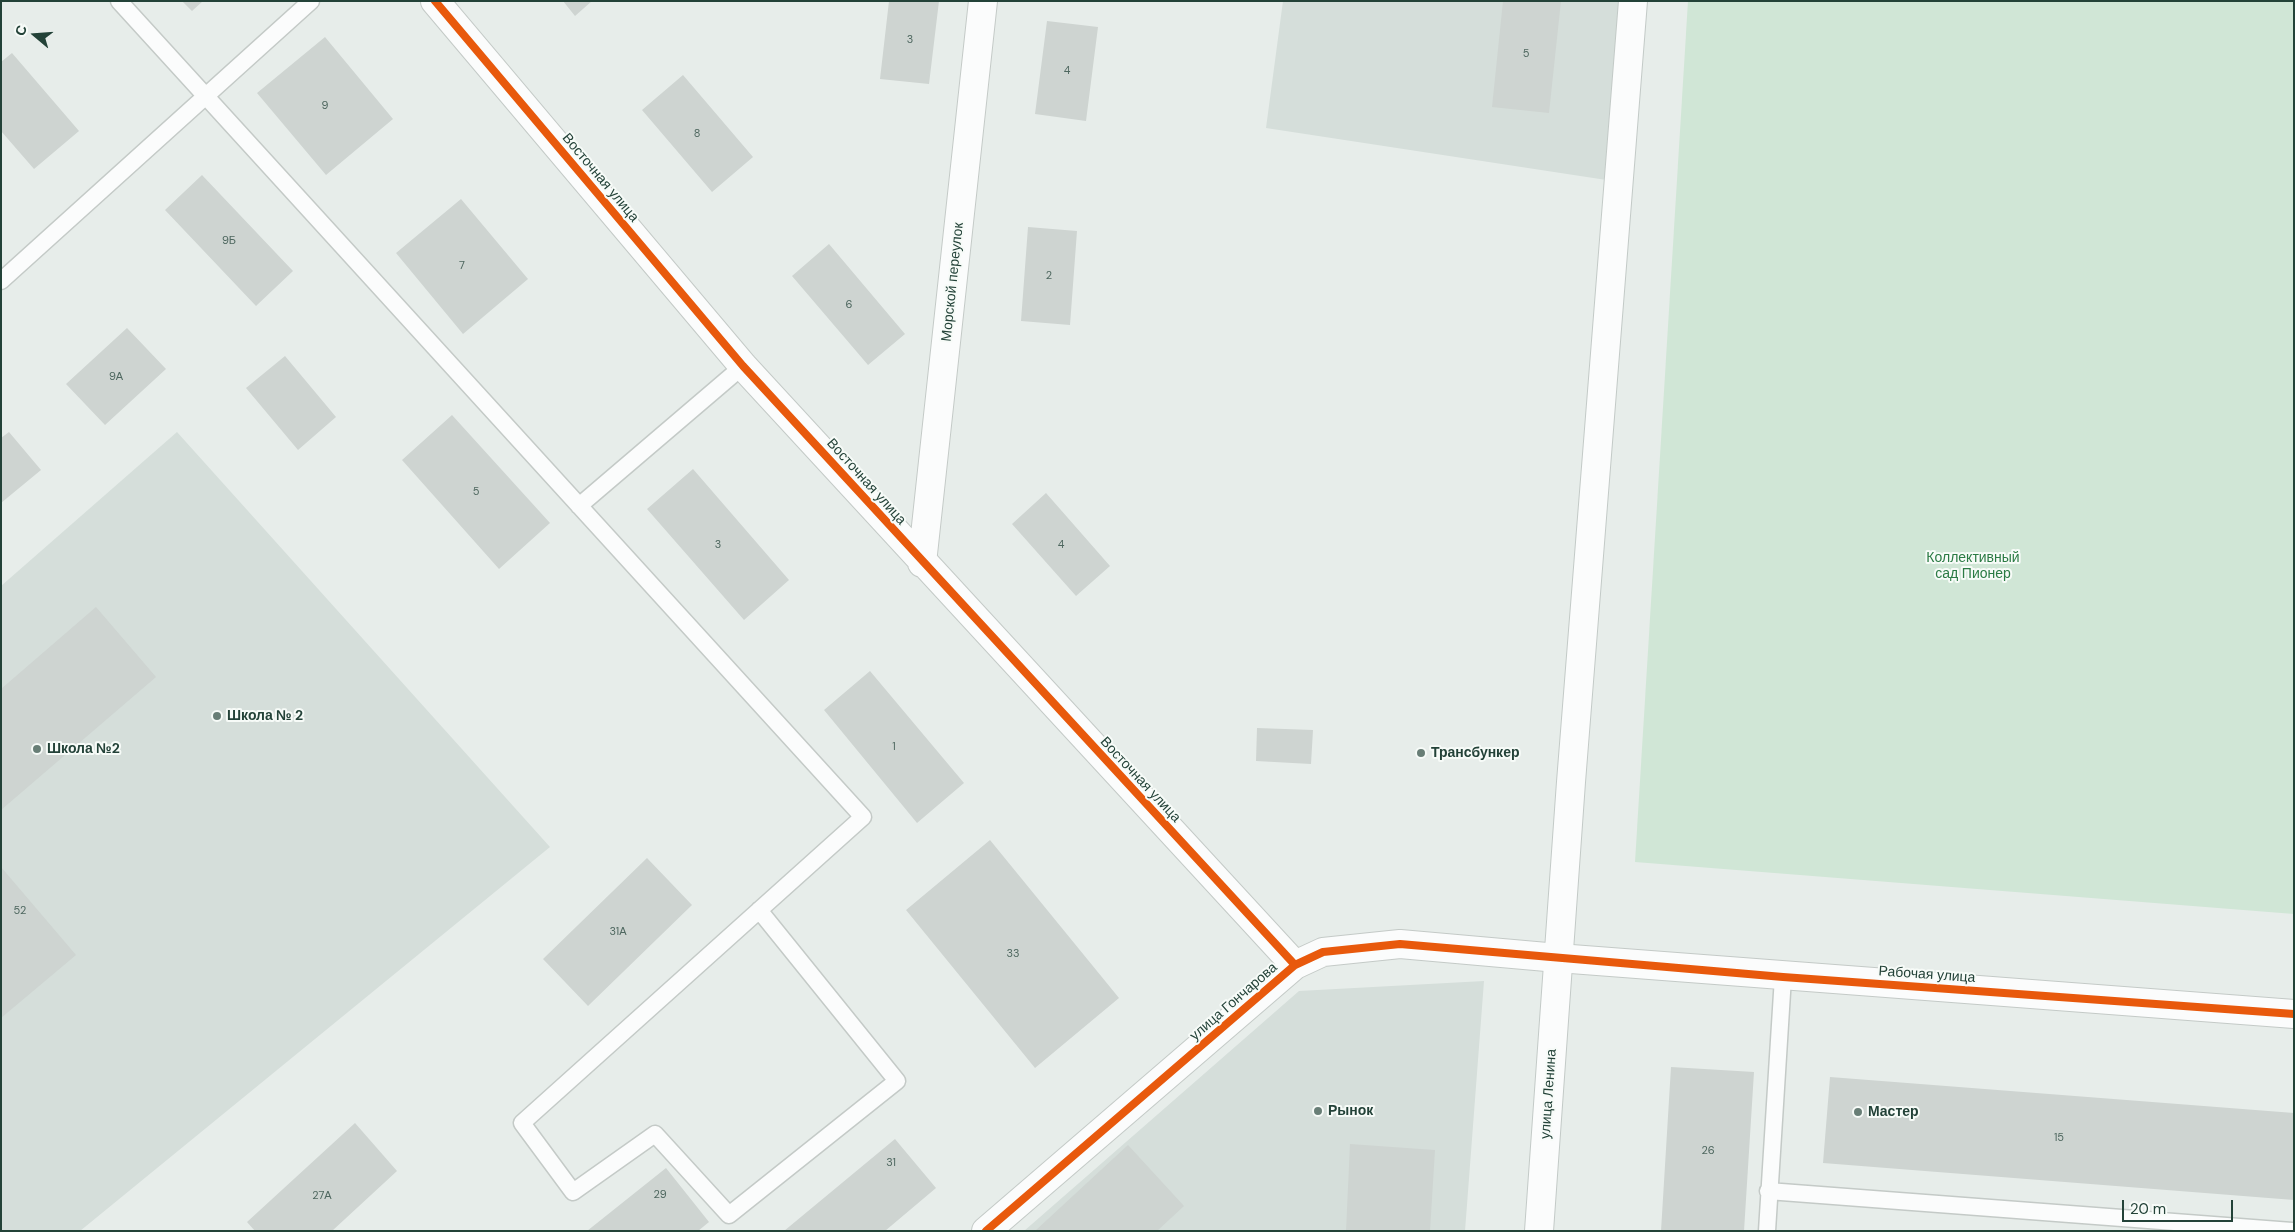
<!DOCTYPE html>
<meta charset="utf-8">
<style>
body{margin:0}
#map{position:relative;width:2295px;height:1232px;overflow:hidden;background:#e7edea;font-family:"DM Sans",sans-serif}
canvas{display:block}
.frame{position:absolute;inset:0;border:2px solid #234238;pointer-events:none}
.north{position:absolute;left:10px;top:10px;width:50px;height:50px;-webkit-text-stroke:4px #f7fbf8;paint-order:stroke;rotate:288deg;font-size:14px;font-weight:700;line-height:20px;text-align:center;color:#234238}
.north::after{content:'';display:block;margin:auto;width:18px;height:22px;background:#234238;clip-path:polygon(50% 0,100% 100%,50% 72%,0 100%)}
.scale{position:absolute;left:2122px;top:1200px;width:111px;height:22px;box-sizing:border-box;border:2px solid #234238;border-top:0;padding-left:6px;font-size:15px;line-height:18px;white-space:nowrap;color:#234238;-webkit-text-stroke:4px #f7fbf8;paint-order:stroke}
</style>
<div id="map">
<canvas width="2295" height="1232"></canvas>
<div class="frame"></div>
<div class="north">С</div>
<div class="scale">20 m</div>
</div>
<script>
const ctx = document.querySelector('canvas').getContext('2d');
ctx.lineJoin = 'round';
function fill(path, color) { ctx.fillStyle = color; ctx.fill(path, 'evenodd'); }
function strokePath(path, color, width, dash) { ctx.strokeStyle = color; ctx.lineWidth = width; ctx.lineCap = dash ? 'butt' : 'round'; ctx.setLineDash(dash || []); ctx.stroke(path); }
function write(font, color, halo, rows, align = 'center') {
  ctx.font = font + ' "DM Sans",sans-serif'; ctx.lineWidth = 4; ctx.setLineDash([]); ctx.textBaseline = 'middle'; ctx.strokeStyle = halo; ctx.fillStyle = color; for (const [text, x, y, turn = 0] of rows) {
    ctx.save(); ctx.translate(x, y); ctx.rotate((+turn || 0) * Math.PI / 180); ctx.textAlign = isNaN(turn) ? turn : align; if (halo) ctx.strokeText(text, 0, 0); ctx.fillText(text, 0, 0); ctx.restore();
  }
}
const built = new Path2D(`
 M1283 1H1624L1613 181 1266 128Z
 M177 432 550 847 80 1231H1V586Z
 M1484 981 1465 1231H1024L1299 991Z`);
const green = new Path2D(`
 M1688 1H2294V914L1635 862Z`);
const building = new Path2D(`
 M182 1H203L192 11Z
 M563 1H592L575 16Z
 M889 1H939L929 84 880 79Z
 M1503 1H1561L1549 113 1492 107Z
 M1047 21 1098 27 1086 121 1035 114Z
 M325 37 393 119 326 175 257 93Z
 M12 53 79 131 34 169 1 131V62Z
 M683 75 753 157 712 192 642 110Z
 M202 175 293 271 256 306 165 210Z
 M461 199 528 279 463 334 396 253Z
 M1028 227 1077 231 1070 325 1021 321Z
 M829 244 905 334 868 365 792 276Z
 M127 328 166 369 105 425 66 384Z
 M285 356 336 417 298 450 246 388Z
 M452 415 550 523 499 569 402 460Z
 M9 432 41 470 1 503V438Z
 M693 469 789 580 744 620 647 509Z
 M1046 493 1110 566 1076 596 1012 524Z
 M96 607 156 677 1 810V689Z
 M870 671 964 783 917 823 824 710Z
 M1257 728 1313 730 1311 764 1256 761Z
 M990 840 1119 998 1035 1068 906 910Z
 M647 858 692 905 588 1006 543 959Z
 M1 867 76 955 1 1018Z
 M1671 1067 1754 1072 1744 1231H1661Z
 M1830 1077 2294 1113V1200L1823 1163Z
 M355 1123 397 1171 332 1231H255L247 1222Z
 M895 1139 936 1188 885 1231H784Z
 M1350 1144 1435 1150 1430 1231H1346Z
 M1128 1145 1184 1206 1157 1231H1035Z
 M666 1168 709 1222 698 1231H587Z`);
const service = new Path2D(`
 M119 1 863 817 522 1123 573 1192 655 1134 729 1215 897 1081 759 910
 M1 281 311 1
 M579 506 743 366
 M1768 1191 2292 1231
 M1767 1231 1783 977`);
const minor = new Path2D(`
 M435 1 743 366 1295 965
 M922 563 983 1
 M986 1231 1295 965 1323 952 1400 944 1558 958`);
const tertiary = new Path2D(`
 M1558 958 2294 1014`);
const secondary = new Path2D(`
 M1539 1231 1571 782 1633 1`);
const cycleway = new Path2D(`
 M435 1 743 366 1295 965
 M986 1231 1295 965 1323 952 1400 944 1783 977 2294 1014`);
const markers = [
 [217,716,5,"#687e76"],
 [37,749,5,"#687e76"],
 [1421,753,5,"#687e76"],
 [1318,1111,5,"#687e76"],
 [1858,1112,5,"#687e76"]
];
const numberNames = [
 ["3",910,40],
 ["5",1526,54],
 ["4",1067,71],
 ["9",325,106],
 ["8",697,134],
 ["9Б",229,241],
 ["7",462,266],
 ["2",1049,276],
 ["6",849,305],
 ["9А",116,377],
 ["5",476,492],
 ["3",718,545],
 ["4",1061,545],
 ["1",894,747],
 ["52",20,911],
 ["31А",618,932],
 ["33",1013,954],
 ["15",2059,1138],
 ["26",1708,1151],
 ["31",891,1163],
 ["29",660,1195],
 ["27А",322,1196]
];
const streetNames = [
 ["Восточная улица",600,178,50],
 ["Морской переулок",953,282,-84],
 ["Восточная улица",866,482,48],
 ["Восточная улица",1140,780,47],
 ["Рабочая улица",1927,975,4],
 ["улица Гончарова",1234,1002,-41],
 ["улица Ленина",1549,1094,-86]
];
const parkNames = [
 ["Коллективный",1973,558],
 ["сад Пионер",1973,574]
];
const poiNames = [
 ["Школа № 2",227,716],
 ["Школа №2",47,749],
 ["Трансбункер",1431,753],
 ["Рынок",1328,1111],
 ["Мастер",1868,1112]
];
fill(built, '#d5deda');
fill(green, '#d0e6d6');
fill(building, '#ced4d1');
strokePath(service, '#c4cac7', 19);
strokePath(minor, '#c4cac7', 30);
strokePath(tertiary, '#c4cac7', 30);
strokePath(secondary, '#c3cac7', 30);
strokePath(service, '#fbfcfc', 16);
strokePath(minor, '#fbfcfc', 28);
strokePath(tertiary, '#fbfcfc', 28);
strokePath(secondary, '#fbfcfc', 28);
strokePath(cycleway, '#e8590c', 8);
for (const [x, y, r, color] of markers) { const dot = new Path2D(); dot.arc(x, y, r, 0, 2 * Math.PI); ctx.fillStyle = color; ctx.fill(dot); strokePath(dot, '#f7fbf8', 2); }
write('11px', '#4e675f', null, numberNames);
write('14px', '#234238', '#f7fbf8', streetNames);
write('14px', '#2b7b44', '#f7fbf8', parkNames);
write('bold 14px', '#234238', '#f7fbf8', poiNames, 'left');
</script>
